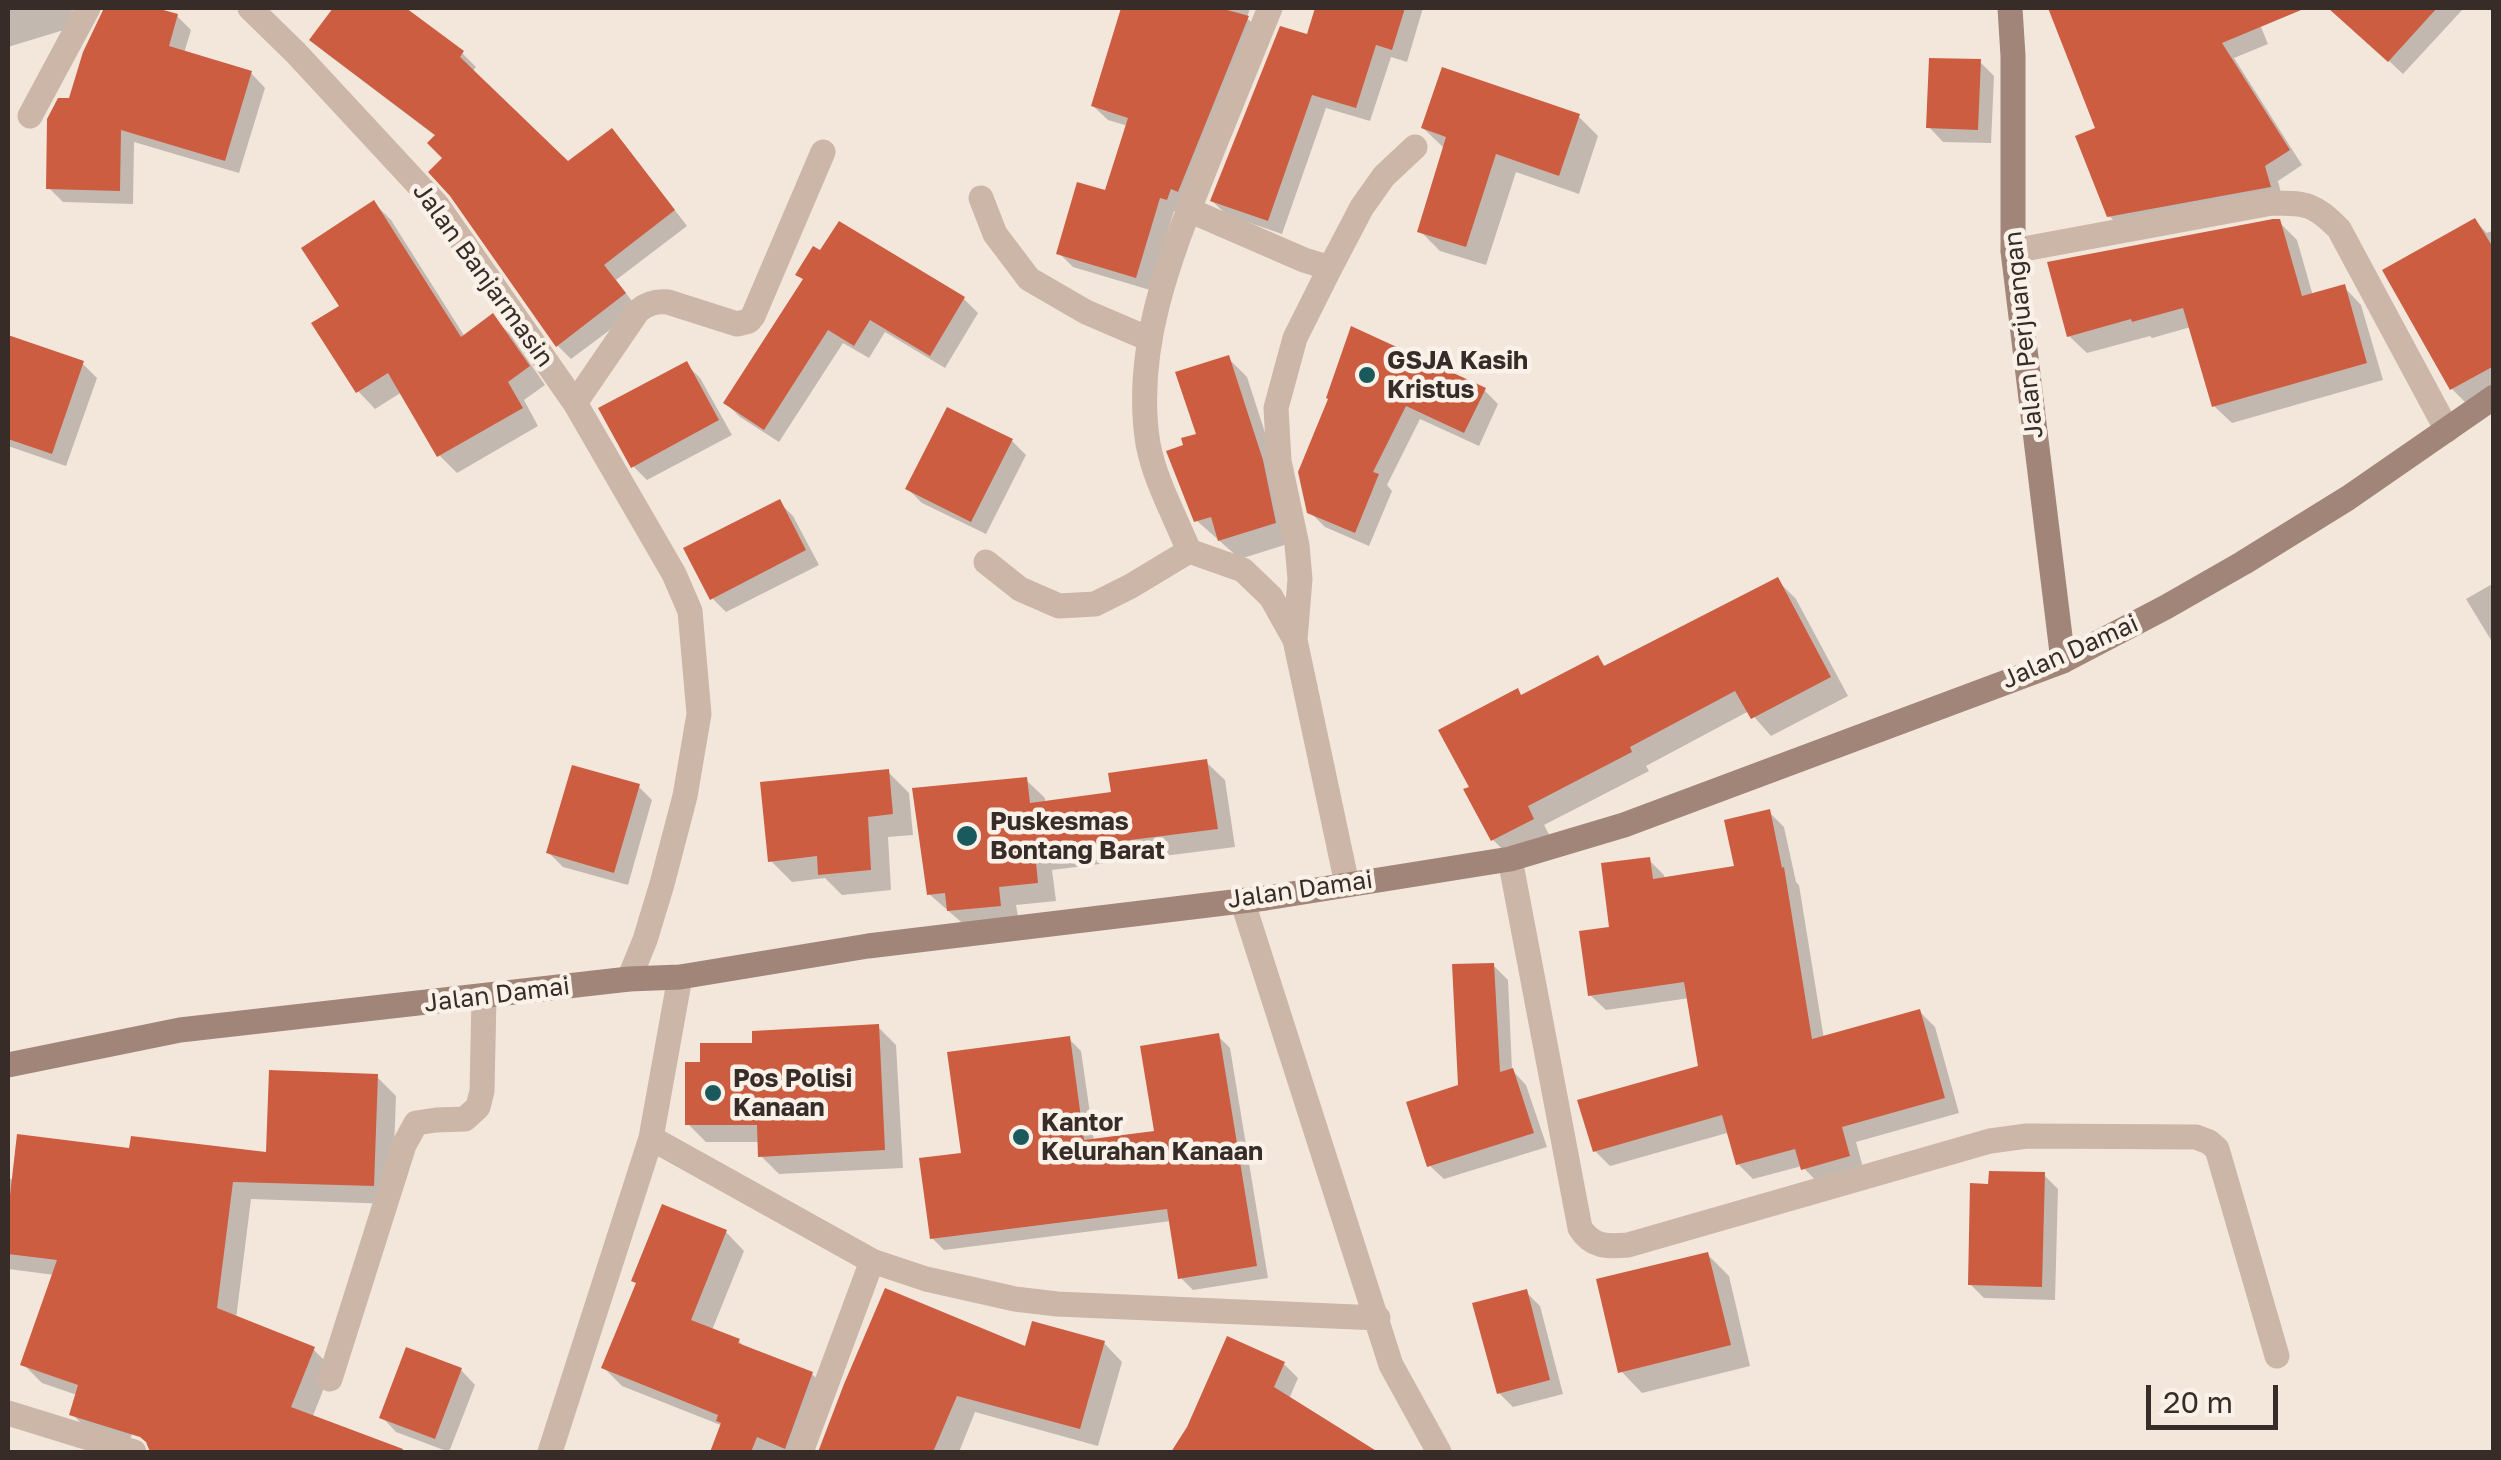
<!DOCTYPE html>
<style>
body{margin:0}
#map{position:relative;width:2501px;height:1460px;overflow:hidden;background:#f3e7dc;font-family:"Golos Text",sans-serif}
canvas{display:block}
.frame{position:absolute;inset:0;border:10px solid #382c28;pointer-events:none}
.scale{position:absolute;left:2146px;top:1385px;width:132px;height:45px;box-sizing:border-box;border:5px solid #382c28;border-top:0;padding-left:12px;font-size:30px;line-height:35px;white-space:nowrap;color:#382c28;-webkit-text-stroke:8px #faf1e8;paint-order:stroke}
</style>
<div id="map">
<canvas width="2501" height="1460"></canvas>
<div class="frame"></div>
<div class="scale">20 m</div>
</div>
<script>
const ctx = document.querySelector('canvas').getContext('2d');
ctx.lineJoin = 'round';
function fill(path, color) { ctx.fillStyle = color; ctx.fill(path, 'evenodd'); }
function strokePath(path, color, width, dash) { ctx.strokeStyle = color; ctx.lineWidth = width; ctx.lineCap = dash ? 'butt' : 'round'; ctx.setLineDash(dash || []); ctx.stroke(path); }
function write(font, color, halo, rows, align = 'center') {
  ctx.font = font + ' "Golos Text",sans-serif'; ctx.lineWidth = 9; ctx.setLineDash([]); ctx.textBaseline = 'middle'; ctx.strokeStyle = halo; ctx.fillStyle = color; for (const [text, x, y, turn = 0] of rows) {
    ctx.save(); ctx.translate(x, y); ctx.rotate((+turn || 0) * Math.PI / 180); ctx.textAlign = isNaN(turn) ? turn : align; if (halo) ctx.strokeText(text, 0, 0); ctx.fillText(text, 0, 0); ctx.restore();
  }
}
const shadow = new Path2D(`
 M8 8H71L77 26 8 47Z
 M111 8H147L177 16 191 30 184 53 251 73 265 88 239 173 134 142 133 204 63 202 49 188 84 101Z
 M336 8H402L462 53 476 67 472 72 568 164 611 131 625 145 687 226 616 280 638 309 571 359 557 345 445 158 437 137 326 53 312 39Z
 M1177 8H1250L1247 18 1262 33 1181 213 1174 211 1150 290 1073 267 1059 253 1107 193 1128 126 1108 120 1093 106 1163 51Z
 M1318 8H1423L1407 62 1391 57 1370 121 1326 108 1282 234 1227 215 1212 201 1308 37Z
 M2050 8H2253L2268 44 2234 58 2302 165 2278 181 2283 201 2124 230 2109 216 2099 129Z
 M2349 8H2464L2403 74 2341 16Z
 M1980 62 1994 76 1991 143 1943 142 1929 127Z
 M1579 117 1598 136 1579 194 1516 172 1486 265 1440 251 1420 231 1445 149 1423 128Z
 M374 203 391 220 465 337 492 317 510 334 545 385 524 400 538 426 457 473 439 455 402 392 375 409 358 391 342 307Z
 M2475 221 2487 233 2494 230V397L2472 409 2452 389Z
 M2279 222 2297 240 2313 296 2344 287 2361 305 2383 380 2232 423 2214 406 2191 327 2152 338 2150 336 2087 353 2069 336Z
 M798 275 964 299 978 313 945 368 885 332 869 358 843 343 779 442 740 417 726 403 805 281Z
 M8 335 22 342 83 364 97 378 66 466 8 446Z
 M1228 358 1247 377 1281 482 1294 542 1240 559 1196 520 1186 447 1199 435Z
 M686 364 700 378 732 435 647 480 633 466Z
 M1484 390 1498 404 1479 446 1420 419 1387 485 1392 491 1369 546 1325 527 1310 512 1331 399Z
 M1012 441 1026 455 986 534 922 503 908 489Z
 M779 502 793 516 819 565 726 612 712 598Z
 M1777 580 1796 599 1848 696 1771 736 1749 711 1646 766 1649 771 1544 825 1551 838 1512 858 1493 840 1472 788 1523 697 1597 658 1606 667Z
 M2494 583V645L2466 599Z
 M1206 762 1225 780 1235 847 1052 870 1056 901 1016 905 1019 923 968 928 929 894 1026 780 1045 798V804L1114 794Z
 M888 772 909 793 913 835 888 837 891 890 842 895 825 878 792 882 770 860Z
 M638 786 652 800 628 885 563 867 549 853Z
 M1769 812 1784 827 1796 882 1799 885 1824 1039 1920 1012 1935 1027 1959 1113 1856 1142 1864 1171 1818 1183 1802 1166 1753 1179 1738 1164 1727 1133 1610 1166 1595 1151 1701 1068 1690 998 1606 1010 1590 995 1612 929 1649 860 1664 875 1665 880 1737 868Z
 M1493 965 1508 980 1512 1070 1526 1085 1547 1147 1444 1179 1429 1165 1461 1087Z
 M878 1027 896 1045 903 1168 779 1174 761 1156 760 1142H706L688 1124 703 1064 755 1045Z
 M1218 1036 1230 1048 1268 1278 1193 1290 1181 1278 1171 1221 944 1250 932 1238 963 1155 1069 1039 1081 1051 1094 1141 1157 1133Z
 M377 1077 396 1096 392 1204 251 1199 236 1319 313 1349 332 1368 312 1418 364 1449 362 1452H207L134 1426 129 1445 91 1433 72 1414 77 1395 42 1383 23 1364 55 1275 8 1269V1178L14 1180 132 1151 268 1154Z
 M2044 1175 2058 1189 2055 1300 1984 1298 1970 1284Z
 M726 1232 744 1251 712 1330 739 1341 746 1349 812 1374 830 1393 808 1452H712L723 1426 622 1386 604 1368Z
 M1708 1255 1729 1276 1750 1366 1642 1393 1621 1371Z
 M1526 1292 1540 1306 1563 1394 1513 1407 1499 1393Z
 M1104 1343 1122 1362 1098 1446 975 1412 959 1452H821L846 1385 1027 1349Z
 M1284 1364 1298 1378 1289 1399 1372 1452H1174L1189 1428Z
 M461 1370 475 1385 449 1452 396 1432 382 1417Z`);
const building = new Path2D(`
 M104 8H156L178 14 169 46 252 71 225 161 121 130 120 191 46 189 47 119 58 98H69L83 52Z
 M333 8H406L464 51 460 57 568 161 612 128 675 210 604 265 626 293 556 347 450 196 428 172 442 158 427 143 435 135 309 40Z
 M1121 8H1220L1249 16 1178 192 1171 189 1167 200 1160 198 1136 278 1056 254 1077 182 1105 190 1128 118 1091 106Z
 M1315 8H1405L1392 50 1376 45 1356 108 1312 95 1268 221 1210 201 1280 26 1307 34Z
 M2048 8H2306L2222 43 2290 150 2265 166 2271 187 2107 217 2075 136 2095 128Z
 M2328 8H2437L2388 62Z
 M1929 58 1981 59 1978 130 1926 128Z
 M1442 67 1580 114 1559 176 1496 154 1466 247 1417 232 1446 137 1421 128Z
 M374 200 461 337 493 313 530 366 508 382 523 408 437 457 388 373 356 393 311 323 339 306 301 248Z
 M2475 218 2494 249V366L2450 390 2382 270Z
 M2273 219H2280L2302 296 2345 284 2367 363 2212 407 2183 308 2132 322 2131 319 2067 337 2047 262Z
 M839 221 965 297 930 356 870 320 854 346 828 330 764 430 723 403 803 279 795 275 813 246 820 250Z
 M1351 326 1486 388 1464 433 1406 406 1373 472 1379 474 1355 533 1307 513 1298 472 1328 399 1326 398Z
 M8 335 84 361 52 454 8 439Z
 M1229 355 1263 460 1276 523 1218 541 1211 517 1194 522 1166 451 1183 445 1181 438 1196 434 1175 372Z
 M687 361 719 420 631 468 598 408Z
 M947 407 1013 439 971 522 905 489Z
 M780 499 806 550 710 600 683 548Z
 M1778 577 1831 677 1751 719 1735 691 1630 747 1632 752 1528 806 1534 819 1491 841 1463 789 1469 787 1438 730 1518 688 1521 695 1598 655 1604 666Z
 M1207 759 1218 829 1035 852 1038 883 999 887 1001 906 947 911 945 893 927 895 912 788 1027 777 1030 803 1111 792 1108 773Z
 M572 765 640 784 614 873 546 853Z
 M889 769 893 814 868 817 871 870 818 875 817 856 768 862 760 782Z
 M1770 809 1782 868 1784 867 1812 1039 1920 1009 1945 1098 1842 1127 1850 1156 1801 1170 1795 1149 1736 1165 1722 1115 1593 1152 1577 1100 1698 1066 1684 982 1588 996 1579 931 1609 927 1601 863 1650 857 1653 879 1734 866 1724 820Z
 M1494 963 1500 1072 1513 1068 1534 1133 1427 1167 1406 1102 1458 1085 1452 964Z
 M879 1024 885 1150 758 1157 757 1125H685V1062H700V1043H752V1031Z
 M1219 1033 1257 1266 1178 1279 1167 1209 930 1239 919 1158 961 1153 947 1052 1070 1036 1084 1140 1154 1131 1140 1046Z
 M269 1070 378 1074 374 1186 233 1182 217 1308 315 1347 291 1407 403 1449 402 1452H150L146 1442 140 1437 69 1415 78 1385 20 1365 57 1260 8 1254V1213L17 1134 129 1148 131 1136 266 1152Z
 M1989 1171 2045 1172 2042 1287 1968 1285 1970 1183 1988 1184Z
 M662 1204 727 1230 691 1320 740 1339 738 1343 813 1372 785 1449 757 1437 751 1452H710L721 1423 716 1421 718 1415 601 1368 636 1283 631 1281Z
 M1708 1252 1731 1345 1618 1373 1596 1279Z
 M885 1288 1025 1346 1032 1321 1105 1341 1080 1429 957 1396 933 1452H818L844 1384Z
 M1527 1289 1550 1380 1497 1394 1472 1303Z
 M1227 1336 1285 1362 1274 1387 1378 1452H1171L1187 1427Z
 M406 1347 462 1368 435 1439 379 1418Z`);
const street = new Path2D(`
 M250 8 296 53 437 205 575 403 674 574 690 611 699 714 685 796 662 884 645 940 629 979
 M1270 8C1250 57 1230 107 1210 156 1174 247 1132 344 1148 444 1155 481 1175 516 1189 551L1243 570 1271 597 1295 640 1347 884
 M30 116 88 8
 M981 198 995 234 1029 279 1086 312 1149 339
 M1189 210 1304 260 1330 268 1362 207 1384 176 1415 147
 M2013 251 2272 203C2307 203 2314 204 2339 229L2447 430
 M575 403 638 311C647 303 656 301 668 302L737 324 749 321 753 316 823 152
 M986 562 1020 589 1059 606 1095 604 1131 586 1189 551
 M1295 640 1300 579 1297 545 1279 461 1276 408 1295 338 1330 268
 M1510 859 1580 1228C1592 1247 1607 1247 1628 1245L1990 1141 2027 1136 2196 1137 2209 1142 2217 1149 2277 1356
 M1242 900 1391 1365 1439 1452
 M651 1138 872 1261 926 1279 1015 1299 1057 1304 1378 1318
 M330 1379 404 1145 416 1123 436 1120 465 1119 478 1107 482 1091 484 997
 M8 1413 134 1452
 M550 1452 651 1138 680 977
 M801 1452 872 1261`);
const secondary = new Path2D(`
 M2010 8 2013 56V251L2063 661
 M8 1065 180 1030 629 979 680 977 868 946 1266 898 1510 859 1624 825 2063 661 2166 607 2243 563 2348 498 2494 397`);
const markers = [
 [1367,375,10,"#1b5a5c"],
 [967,836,12,"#1b5a5c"],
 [713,1093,10,"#1b5a5c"],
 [1021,1137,10,"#1b5a5c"]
];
const streetNames = [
 ["Jalan Banjarmasin",483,275,54],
 ["Jalan Perjuangan",2024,335,-96],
 ["Jalan Damai",2070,652,-24],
 ["Jalan Damai",1300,890,-8],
 ["Jalan Damai",497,995,-7]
];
const poiNames = [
 ["GSJA Kasih",1387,361],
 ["Kristus",1387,390],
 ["Puskesmas",990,822],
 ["Bontang Barat",990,851],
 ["Pos Polisi",733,1079],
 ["Kanaan",733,1108],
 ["Kantor",1041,1123],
 ["Kelurahan Kanaan",1041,1152]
];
fill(shadow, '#0003');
fill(building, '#cc5d41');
strokePath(street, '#ccb6a7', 25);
strokePath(secondary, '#a08578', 25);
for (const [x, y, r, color] of markers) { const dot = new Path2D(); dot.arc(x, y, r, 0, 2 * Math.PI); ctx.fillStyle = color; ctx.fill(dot); strokePath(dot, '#faf1e8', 4); }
write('25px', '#382c28', '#faf1e8', streetNames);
write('bold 25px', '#382c28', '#faf1e8', poiNames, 'left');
</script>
